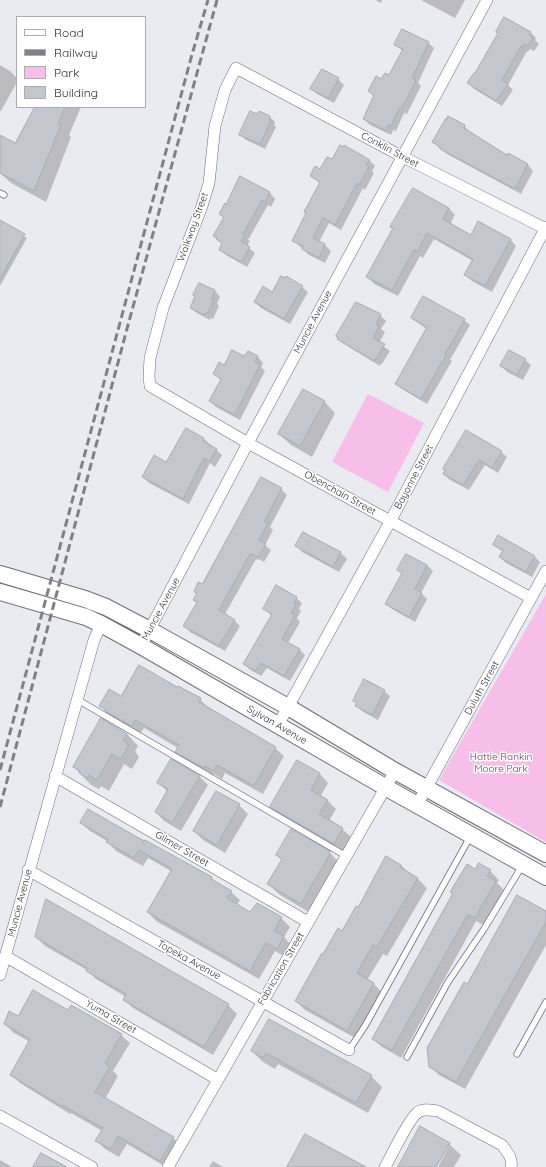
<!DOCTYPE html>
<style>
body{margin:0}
#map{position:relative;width:546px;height:1167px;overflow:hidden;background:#eaeaf1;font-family:Quicksand,sans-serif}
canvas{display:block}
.legend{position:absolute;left:16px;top:16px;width:130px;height:92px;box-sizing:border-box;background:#fff;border:1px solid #adadae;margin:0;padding:5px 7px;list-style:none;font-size:12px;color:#323234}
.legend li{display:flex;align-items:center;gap:8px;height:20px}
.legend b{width:20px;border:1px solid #adadae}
</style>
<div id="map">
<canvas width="546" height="1167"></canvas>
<ul class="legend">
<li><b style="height:5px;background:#fff"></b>Road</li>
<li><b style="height:5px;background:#818185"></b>Railway</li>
<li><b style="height:11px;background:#f6bee8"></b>Park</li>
<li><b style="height:11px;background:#c3c6cc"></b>Building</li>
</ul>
</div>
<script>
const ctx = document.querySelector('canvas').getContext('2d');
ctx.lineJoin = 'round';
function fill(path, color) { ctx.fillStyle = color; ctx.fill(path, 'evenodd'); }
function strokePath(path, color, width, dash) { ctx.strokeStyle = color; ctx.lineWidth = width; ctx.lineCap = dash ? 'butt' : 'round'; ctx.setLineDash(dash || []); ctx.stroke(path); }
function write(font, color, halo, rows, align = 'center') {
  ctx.font = font + ' Quicksand,sans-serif'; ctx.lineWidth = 3; ctx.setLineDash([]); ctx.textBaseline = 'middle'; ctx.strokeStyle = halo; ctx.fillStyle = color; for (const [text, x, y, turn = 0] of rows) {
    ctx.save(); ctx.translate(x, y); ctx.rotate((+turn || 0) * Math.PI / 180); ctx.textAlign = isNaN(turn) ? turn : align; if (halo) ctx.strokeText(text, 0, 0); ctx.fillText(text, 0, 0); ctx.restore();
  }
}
const green = new Path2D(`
 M368 394 424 423 388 492 332 462Z
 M546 594V842L439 780Z`);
const shadow = new Path2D(`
 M375 0H382L381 3Z
 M421 0H465L455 18Z
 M530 32 536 38 535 40 539 44 534 51 530 49 528 52 527 51 508 85 513 90 502 106 474 89 469 83Z
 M428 43 434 48 418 83 421 86 407 114 404 113 396 131 393 130 391 135 370 125 364 119 374 97 369 91 381 81 389 77 403 51 396 45Z
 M0 65 10 71 17 78V82L1 111H0Z
 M338 79 344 85 334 103 317 94 312 89Z
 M36 107H81L69 135 71 137 46 202 11 183 0 173V136L16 145Z
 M258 116 270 117 275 122 274 125 276 127 265 149 246 140 240 134Z
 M464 126 470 132 507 156 508 155 528 165 533 171 521 194 447 154 433 142Z
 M332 160H369L375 166 372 171 374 173 365 190 363 188 341 230 329 223 319 242 325 245 331 251 325 263 309 255 294 241 321 184 311 176 321 170Z
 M240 178 270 193 275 199 271 207 268 205 248 240 250 241 247 246 255 253 247 267 226 255 220 249 223 245 214 236 224 218 220 214 226 205Z
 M449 208 455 215 450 224 472 236 510 239 516 246 492 292 472 281 465 275 473 261 434 239 423 258 420 256 398 296 374 284 368 277Z
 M0 221 27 238 0 286Z
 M200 284 215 291 220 297 217 304 219 306 213 319 211 318 210 320 197 313 191 308Z
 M302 287 308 292 290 324 261 308 255 302 272 293Z
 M380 315 386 321 381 329 385 332 379 343 390 351 382 364 381 363 380 366 344 344 338 339Z
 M412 318 464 320 470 325 450 360 452 361 427 404 402 389 396 383 427 329 418 323Z
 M248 352 258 357 263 363 261 367 265 371 240 420 216 407 210 401 222 381 214 374 245 358Z
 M525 360 531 365 523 380 507 372 502 366Z
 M324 401 335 413 312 457 291 445 279 434Z
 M186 429 204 439 222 455 215 467 210 463 189 504 149 483 143 477 167 463Z
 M501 452 507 457 498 473 485 465 469 490 450 480 444 474 446 471Z
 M281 489 287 495 270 527 273 530 265 545 271 550 264 562 259 559 258 560 256 559 225 614 234 620 240 626 225 651 190 632 184 626 197 602 195 600 197 594 195 591 202 585Z
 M304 533 341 553 347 559 339 572 302 552 297 546Z
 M498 537 535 557 540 562 532 577 506 563 500 557 503 552 494 545Z
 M407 555 427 565 433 571 421 593 427 599 415 622 392 609 386 604 403 574 398 570Z
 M296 598 302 603 299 609 301 611 297 618 300 622 288 643 299 649 305 655 290 681 267 668 261 676 249 669 244 663 272 616 264 609Z
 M177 688 200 699 208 708 275 748 284 756 263 794 225 773 222 779 214 774 213 776 185 760 176 751 178 748 144 728 140 734 115 719 100 706 121 698Z
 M384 691 390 696 378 720 362 711 357 706 358 704 354 700Z
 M127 734 138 746 135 751 139 757 132 769 124 764 109 791 101 786 99 789 91 785 74 767Z
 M297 761 320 774 328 783 320 797 327 800 336 809 329 821 342 829 351 837 343 852 280 815 271 807Z
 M199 776 208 785 181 831 164 821 156 812 167 791 158 783Z
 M239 805 248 814 225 853 203 840 194 831Z
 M81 823 143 842 211 877 218 884 231 892 240 900 237 905 251 913 281 918 290 927 284 937 292 946 286 957 275 951 259 979 156 921 148 912 171 871 148 858 143 866 116 851 107 841 90 831Z
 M329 852 340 863 312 914 280 895 268 884 282 860 277 855Z
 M401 865 409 873 417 878 427 888 387 956 383 954 367 980 374 984 383 994 357 1039 305 1010 296 1001 324 956Z
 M476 870 490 871 499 880 497 883 504 890 484 925 476 921 401 1058 382 1047 373 1039Z
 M46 900 228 1005 237 1014 213 1055 133 1008 124 1000 126 997 96 979 87 970 45 946 36 937Z
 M546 912V945L465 1089 439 1075 430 1066 467 985Z
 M69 1011 121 1035 130 1043 113 1071 118 1076 105 1099 173 1138 182 1146 166 1167 127 1144 119 1157 105 1149 97 1141 102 1131 71 1113 70 1114 20 1083 11 1075 30 1042 14 1033 5 1024 18 1018Z
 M269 1020 371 1076 382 1087 368 1113 278 1064 275 1069 263 1062 252 1051Z
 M449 1144 461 1155 454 1167H438L449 1146H447L435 1167H399Z
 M0 1160 12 1167H0Z
 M213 1161 223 1167H209Z`);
const building = new Path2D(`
 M504 17 531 32 529 35 533 37 528 46 524 44 522 47 521 46 502 80 508 84 496 101 467 83 474 73H475L498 33 496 32Z
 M402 29 429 42 412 78 416 80 408 97 401 109 399 108 391 126 388 125 385 130 363 119 374 95 368 91 376 76 381 79 385 73 389 75 403 49 394 45Z
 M322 69 339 78 328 98 310 89Z
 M35 107H65L58 124 61 125 34 191 0 173V135L15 143Z
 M250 111 257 114 259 111 270 116 269 120 271 121 260 144 239 135Z
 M448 116 465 125 464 128 507 155 508 153 528 164 515 189 440 149V147L432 142 446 118 447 119Z
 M340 145 343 147 344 145 370 160 366 165 369 167 359 185 357 183 335 225 323 218 313 238 325 244 319 258 302 249 303 246 292 241 306 213 304 212 320 182 310 176 315 166 320 169 327 157 332 159Z
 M240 176 270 192 265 202 262 200 243 234 245 235 241 241 250 247 241 262 219 250 222 243 216 239 217 238 213 236 224 217 219 214 225 203 226 204Z
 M413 188 449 208 443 219 471 235 478 221 511 239 485 286 464 275 473 259 427 233 417 252 414 250 392 290 366 277 393 228 390 227Z
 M0 220 25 234 0 279Z
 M281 276 285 278 286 276 303 286 284 319 254 302 263 286 272 292Z
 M199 283 215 290 211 299 214 300 207 314 205 313 204 315 190 308 195 296 193 295Z
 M423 296 465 319 445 354 446 355 421 399 395 384 427 327 411 318Z
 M356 302 381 314 376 324 379 326 373 338 385 344 376 359 375 358 374 361 337 339 338 337 336 336Z
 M232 350 244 356 248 351 258 356 255 362 260 365 235 415 209 401 221 379 213 374 219 362 224 365Z
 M509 350 526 359 517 375 500 366Z
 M303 389 325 401 300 446 278 434Z
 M186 428 204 438 203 441 217 449 209 462 204 458 183 499 142 477 154 455 166 462Z
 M466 430 502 451 492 468 479 460 463 485 443 474 445 470 443 469Z
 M261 477 282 488 266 518 264 521 268 523 259 540 266 544 258 557 253 554 252 555 250 554 219 610 235 620 219 646 183 626 197 602 193 600 197 593 194 592 198 582 202 584Z
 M303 532 341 552 333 567 295 546Z
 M498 535 535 556 526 572 499 557 503 550 493 545Z
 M406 554 427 565 415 589 422 593 409 617 385 604 402 573 397 570Z
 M276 585 297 597 294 603 296 604 291 613 295 615 282 639 300 649 284 676 261 663 255 671 243 664 272 614 263 609Z
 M139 665 177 687 178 686 201 698 199 702 276 747 254 786 217 765 213 771 205 766 204 768 175 752 179 745 135 720 132 726 105 711 106 710 99 706 109 689 121 696Z
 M364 679 385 690 372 715 355 706 357 703 353 701Z
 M101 718 127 734 123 740 127 742 126 744 129 745 121 759 112 754 97 780 89 775 87 778 79 773 80 771 73 767Z
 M171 759 200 776 172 823 155 812 168 789 157 783Z
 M297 760 320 773 311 790 328 800 319 814 343 828 334 844 270 807Z
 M216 791 240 804 217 845 193 831Z
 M88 809 144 841 143 843 145 840 212 877 211 879 232 891 227 898 250 912 257 903 282 917 274 931 284 936 277 949 266 943 250 971 147 912 172 869 139 850 134 858 106 842 108 839 80 823Z
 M291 829 330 851 329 853 330 854 301 904 267 884 282 859 276 855Z
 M386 856 401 865 400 867 418 878 377 947 373 945 357 973 374 983 347 1031 295 1001 322 953 323 954 338 928 342 931 356 906 358 907Z
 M479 863 491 870 487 876 496 881 475 918 468 914 392 1050 372 1039 453 893 450 892 467 864 475 869Z
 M517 895 546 911V922L456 1082 429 1067 427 1048 464 982 467 984Z
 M46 899 229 1004 204 1047 123 1000 126 994 86 971 87 968 35 937Z
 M33 990 68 1010 71 1005 122 1034 105 1063 110 1067 95 1092 174 1137 160 1161 118 1136 111 1149 95 1141 103 1128 62 1105 61 1106 10 1075 30 1039 4 1024 9 1011 18 1016Z
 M269 1019 372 1075 356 1103 266 1053 263 1058 251 1051Z
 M420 1126 450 1143 436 1167H398Z
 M305 1134 366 1167H287Z
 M41 1153 67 1167H33Z`);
const service = new Path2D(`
 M0 193 4 195
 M78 700 346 856
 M349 1050 365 1026 470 837
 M517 1054 546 1002
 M407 1057 448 982 484 929 522 866`);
const minor = new Path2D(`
 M531 598 248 443 150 386 149 376 150 358 163 308 202 206 209 183 215 126 225 90 236 68 403 157 546 229
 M141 646 248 443 487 0
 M278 725 391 520 546 227
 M55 776 308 922
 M417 805 546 571
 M28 870 349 1050
 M5 956 217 1079
 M0 975 94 640 101 624
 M0 1116 92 1167
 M168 1167 395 771
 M385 1167C392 1155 408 1120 417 1113 422 1108 431 1110 438 1111L502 1145C507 1152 513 1158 511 1167`);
const secondary = new Path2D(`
 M0 574 85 599 106 607 150 630 288 707 395 771 546 854
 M0 592 86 617 101 624 141 646 385 787 546 877`);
const rail = new Path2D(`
 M0 770 191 58 208 0
 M0 807 128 325 217 0`);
const streetNames = [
 ["Conklin Street",390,150,28],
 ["Walkway Street",193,227,-70],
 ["Muncie Avenue",313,322,-62],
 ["Bayonne Street",414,477,-62],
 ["Obenchain Street",340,493,29],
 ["Muncie Avenue",161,609,-62],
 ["Duluth Street",482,688,-61],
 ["Sylvan Avenue",277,725,30],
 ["Gilmer Street",182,849,30],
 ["Muncie Avenue",20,903,-75],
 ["Topeka Avenue",189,960,29],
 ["Fabrication Street",281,969,-60],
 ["Yuma Street",111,1017,30]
];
const parkNames = [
 ["Hattie Rankin",501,757],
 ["Moore Park",501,769]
];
fill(green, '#f6bee8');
fill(shadow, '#0003');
fill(building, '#c3c6cc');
strokePath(building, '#a9acb2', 1);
strokePath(service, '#6e6e74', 7);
strokePath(minor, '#6e6e74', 12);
strokePath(secondary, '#6e6e74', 18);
strokePath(service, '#fff', 5.5);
strokePath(minor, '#fff', 11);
strokePath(secondary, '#fff', 16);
strokePath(rail, '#818185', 3, [8, 4]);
write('10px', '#323234', '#fff', streetNames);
write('10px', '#79306b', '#fff', parkNames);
</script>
